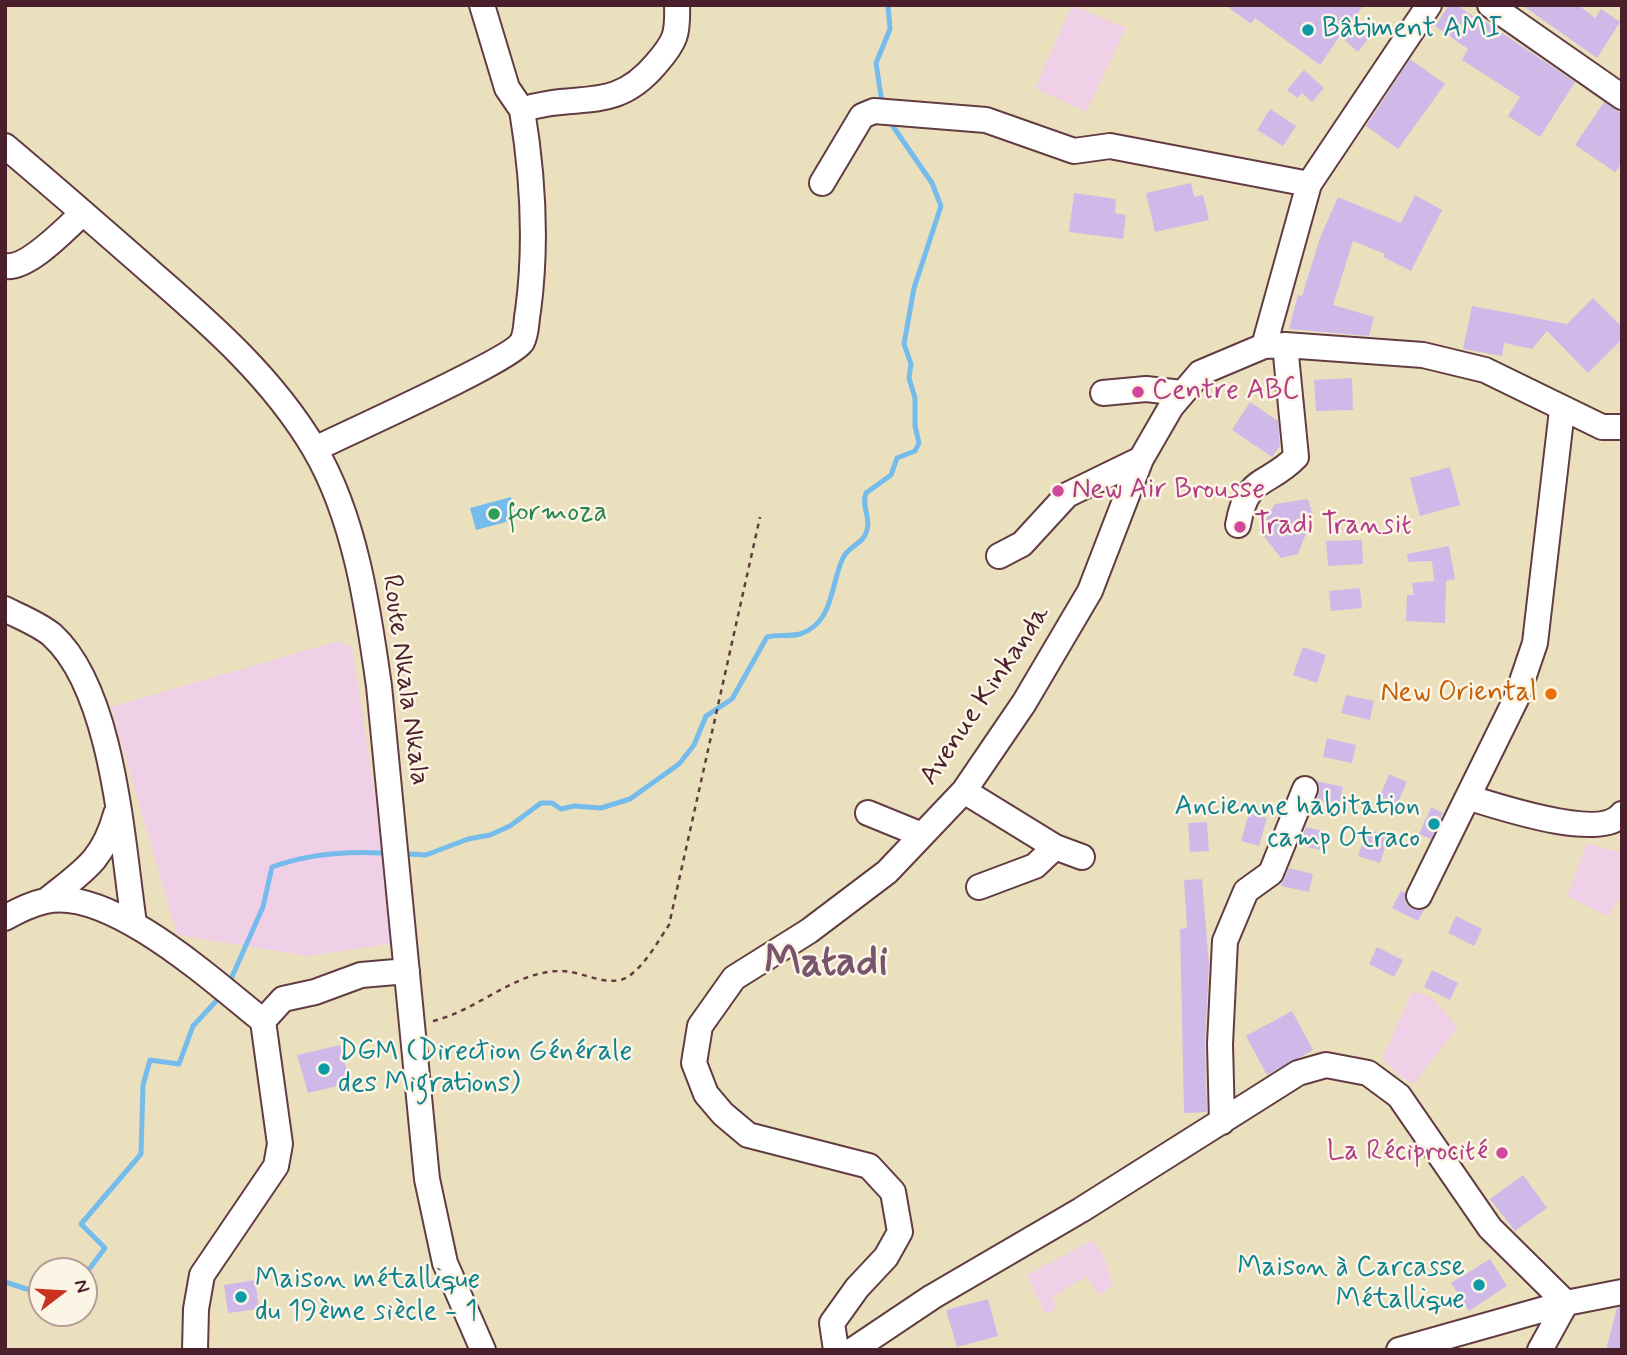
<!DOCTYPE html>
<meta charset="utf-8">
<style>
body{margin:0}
#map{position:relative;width:1627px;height:1355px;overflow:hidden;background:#ebe0bd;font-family:Mynerve,sans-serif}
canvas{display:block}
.frame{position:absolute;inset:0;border:7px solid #4a1f2b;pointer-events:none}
.north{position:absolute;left:28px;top:1257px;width:70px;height:70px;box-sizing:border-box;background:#fcf5e5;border:2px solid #b59f9b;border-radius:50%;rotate:73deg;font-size:19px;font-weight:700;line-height:28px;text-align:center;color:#4a1f2b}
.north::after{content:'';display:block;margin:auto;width:24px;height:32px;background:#c8321e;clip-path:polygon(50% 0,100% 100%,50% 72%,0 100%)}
</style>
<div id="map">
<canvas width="1627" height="1355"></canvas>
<div class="frame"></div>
<div class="north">N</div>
</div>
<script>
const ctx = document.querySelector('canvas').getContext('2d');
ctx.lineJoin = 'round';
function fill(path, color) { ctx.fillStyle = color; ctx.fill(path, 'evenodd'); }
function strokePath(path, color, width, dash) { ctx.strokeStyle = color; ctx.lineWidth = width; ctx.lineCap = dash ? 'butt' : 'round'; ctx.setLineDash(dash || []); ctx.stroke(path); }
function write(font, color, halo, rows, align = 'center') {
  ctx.font = font + ' Mynerve,sans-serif'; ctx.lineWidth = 5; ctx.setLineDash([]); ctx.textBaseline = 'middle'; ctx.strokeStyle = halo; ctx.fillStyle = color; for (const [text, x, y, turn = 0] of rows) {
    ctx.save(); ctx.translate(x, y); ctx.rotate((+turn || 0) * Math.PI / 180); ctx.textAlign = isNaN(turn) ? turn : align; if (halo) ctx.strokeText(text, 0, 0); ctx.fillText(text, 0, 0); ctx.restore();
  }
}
const built = new Path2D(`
 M1072 5 1126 28 1086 112 1035 88Z
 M338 641 352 647 398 943 307 956 177 935 111 707Z
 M1587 843 1622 853 1620 895 1609 917 1567 896Z
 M1412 992 1430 996 1458 1027 1414 1084 1401 1077 1382 1059Z
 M1093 1240 1105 1259 1113 1286 1098 1295 1087 1276 1052 1297 1057 1308 1045 1314 1027 1275Z`);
const water = new Path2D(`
 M511 497 517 519 476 530 470 508Z`);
const stream = new Path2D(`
 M882 103 876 63 890 29 888 5
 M410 854 426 855 468 839 490 835 510 826 541 803H552L561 809 574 806 601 808 630 799 679 764 694 745 706 716 732 699 767 637C778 634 789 637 800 634 834 623 830 585 843 558 848 546 864 544 867 530 871 518 861 506 866 493L891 475 897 458 915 451 919 443 915 426V398L909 378 911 364 904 344 914 288 941 206 932 183 890 122
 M231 979 263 907 272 867C308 854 343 851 381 853
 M84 1276 105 1248 81 1224 141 1154 143 1085 150 1060 179 1064 193 1026 219 998
 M5 1282 42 1294`);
const building = new Path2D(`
 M1225 5H1364L1355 17 1373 33 1358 52 1340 36 1320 65 1255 18 1251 24Z
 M1449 5H1457L1484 24 1486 22 1575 82 1540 137 1508 116 1520 97 1462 60 1468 49 1435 26Z
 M1522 5H1578L1595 18 1601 9 1620 22 1597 58Z
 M1410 59 1445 84 1398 149 1366 126Z
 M1304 70 1324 88 1312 102 1302 93 1297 98 1287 90Z
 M1604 102 1622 114V163L1615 172 1575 145Z
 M1270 109 1296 126 1283 146 1257 130Z
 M1191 183 1194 197 1203 195 1209 220 1155 232 1146 193Z
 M1074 193 1116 199 1115 213 1126 215 1123 239 1069 232Z
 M1415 195 1442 210 1411 271 1383 257 1385 254 1353 241 1333 305 1374 317 1369 336 1289 329 1298 295 1302 296 1320 238 1338 197 1401 223Z
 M1593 298 1622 327V339L1588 373 1547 331 1532 349 1504 343 1502 356 1463 349 1472 306 1567 324Z
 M1352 378 1353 410 1316 411 1314 380Z
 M1250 402 1278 421 1280 446 1272 457 1232 430Z
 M1450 467 1460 505 1420 516 1410 478Z
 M1308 499 1313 516 1298 554 1281 558 1259 530 1275 504Z
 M1362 540 1363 564 1328 566 1326 541Z
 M1449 546 1455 579 1446 581 1445 623 1406 621 1407 595H1414L1412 583 1434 581 1432 561 1408 562 1407 554Z
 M1360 588 1362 608 1331 611 1329 591Z
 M1303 647 1326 655 1317 683 1293 675Z
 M1346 695 1374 701 1370 720 1341 713Z
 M1327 738 1356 745 1352 763 1323 757Z
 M1389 774 1407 782 1395 809 1378 801Z
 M1317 781 1343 787 1339 805 1317 800 1320 788Z
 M1431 807 1443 813 1431 839 1419 834Z
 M1249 813 1267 818 1259 846 1241 841Z
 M1207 822 1209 851 1190 852 1188 823Z
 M1306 827 1330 833 1326 851 1298 845Z
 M1367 829 1389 836 1380 863 1358 856Z
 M1289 868 1313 874 1309 892 1281 886Z
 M1202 879 1209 965 1205 1043 1207 1112 1184 1113 1180 929 1187 928 1184 880Z
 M1401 891 1405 893 1406 904 1412 909 1424 910 1418 921 1392 908Z
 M1456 916 1482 929 1474 946 1448 933Z
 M1377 947 1403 960 1394 977 1369 964Z
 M1432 970 1458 983 1450 1000 1424 987Z
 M1292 1011 1313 1050 1267 1075 1246 1036Z
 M340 1045 350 1083 308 1093 297 1055Z
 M1523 1175 1547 1208 1515 1231 1490 1199Z
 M1490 1259 1507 1286 1469 1311 1451 1283Z
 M255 1280 259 1309 228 1313 224 1285Z
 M988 1299 998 1336 957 1347 946 1310Z
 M1621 1307 1622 1350H1606L1617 1308Z`);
const path = new Path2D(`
 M433 1021C476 1011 513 973 557 971 580 969 609 990 629 976 646 964 658 941 669 925L760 517`);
const minor = new Path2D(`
 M482 5 507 88 522 110
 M1490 5 1622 97
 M5 146C55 188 104 231 153 274 213 326 273 379 314 448 355 517 368 608 379 686L427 1179 445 1263 483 1350
 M822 183 862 116 874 111 986 120 1074 151 1110 146 1309 184
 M5 266C28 270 67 227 83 213
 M1264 346 1309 184 1429 5
 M1103 393 1146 389 1182 393
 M315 449C345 434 511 360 522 342 527 333 526 320 528 311 537 244 533 176 522 110 578 91 613 115 656 64 676 41 678 34 677 5
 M1238 525C1247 474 1267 487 1296 457L1285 345
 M999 556 1022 544 1067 495 1141 459
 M5 609C20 617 39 624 52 635 114 691 122 843 134 923
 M964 791 1055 847 1082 857
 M1470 798C1500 807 1600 841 1622 814
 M868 813 922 835
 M979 887 1035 866 1055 847
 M1419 896 1516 699 1535 643 1562 410
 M47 900C83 871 103 861 116 814
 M5 918C17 911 32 904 45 901 110 886 214 982 263 1021L280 1144 276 1166 202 1275 196 1309 195 1350
 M263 1021 283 999 315 992 361 975 407 971
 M1222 1122 1220 1044 1225 941 1246 891 1271 873 1305 789
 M836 1350 832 1323 857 1288 886 1257 900 1232 893 1192 869 1166 748 1135 723 1114 706 1094 694 1063 700 1026 734 978 809 931 887 872 964 791 1024 703 1090 591 1141 459 1171 407 1200 373 1264 346 1285 345 1423 355 1485 370 1602 427H1622
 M853 1350 932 1297 1081 1210 1298 1073 1326 1065 1368 1073 1399 1096 1490 1228 1566 1303 1399 1350
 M1540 1350 1566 1303 1622 1292`);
const markers = [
 [1308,30,7,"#0f9aa8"],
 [1138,392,7,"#d1479c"],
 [1058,491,7,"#d1479c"],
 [494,514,7,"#2e9e5b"],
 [1240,527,7,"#d1479c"],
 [1551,694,7,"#e8710a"],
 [1434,824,7,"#0f9aa8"],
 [324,1069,7,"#0f9aa8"],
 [1502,1153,7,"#d1479c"],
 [1479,1285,7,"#0f9aa8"],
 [241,1297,7,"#0f9aa8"]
];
const cultureNames = [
 ["Bâtiment AMI",1322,30],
 ["Ancienne habitation",1420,808,"right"],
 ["camp Otraco",1420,840,"right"],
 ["DGM (Direction Générale",338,1053],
 ["des Migrations)",338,1085],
 ["Maison à Carcasse",1465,1269,"right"],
 ["Métallique",1465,1301,"right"],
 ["Maison métallique",255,1281],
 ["du 19ème siècle - 1",255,1313]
];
const hotelNames = [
 ["Centre ABC",1152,392],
 ["New Air Brousse",1072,491],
 ["Tradi Transit",1254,527],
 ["La Réciprocité",1488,1153,"right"]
];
const leisureNames = [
 ["formoza",508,514]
];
const streetNames = [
 ["Route Nkala Nkala",404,680,82],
 ["Avenue Kinkanda",986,696,-56]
];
const foodNames = [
 ["New Oriental",1537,694]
];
const townNames = [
 ["Matadi",826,965]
];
fill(built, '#efd0e6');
fill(water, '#75bced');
strokePath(stream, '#75bced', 5);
fill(building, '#cfb9e8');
strokePath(minor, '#623c41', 28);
strokePath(path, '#623c41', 2.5, [5, 5]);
strokePath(minor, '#fff', 24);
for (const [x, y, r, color] of markers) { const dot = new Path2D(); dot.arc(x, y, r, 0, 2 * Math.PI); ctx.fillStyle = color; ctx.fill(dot); strokePath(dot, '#fcf5e5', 2.5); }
write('28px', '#0d838f', '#fcf5e5', cultureNames, 'left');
write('28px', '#b23c85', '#fcf5e5', hotelNames, 'left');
write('28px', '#27864d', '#fcf5e5', leisureNames, 'left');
write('28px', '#4a1f2b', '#fcf5e5', streetNames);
write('28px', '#c56008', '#fcf5e5', foodNames, 'right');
write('bold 42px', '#79556d', '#fcf5e5', townNames);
</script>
